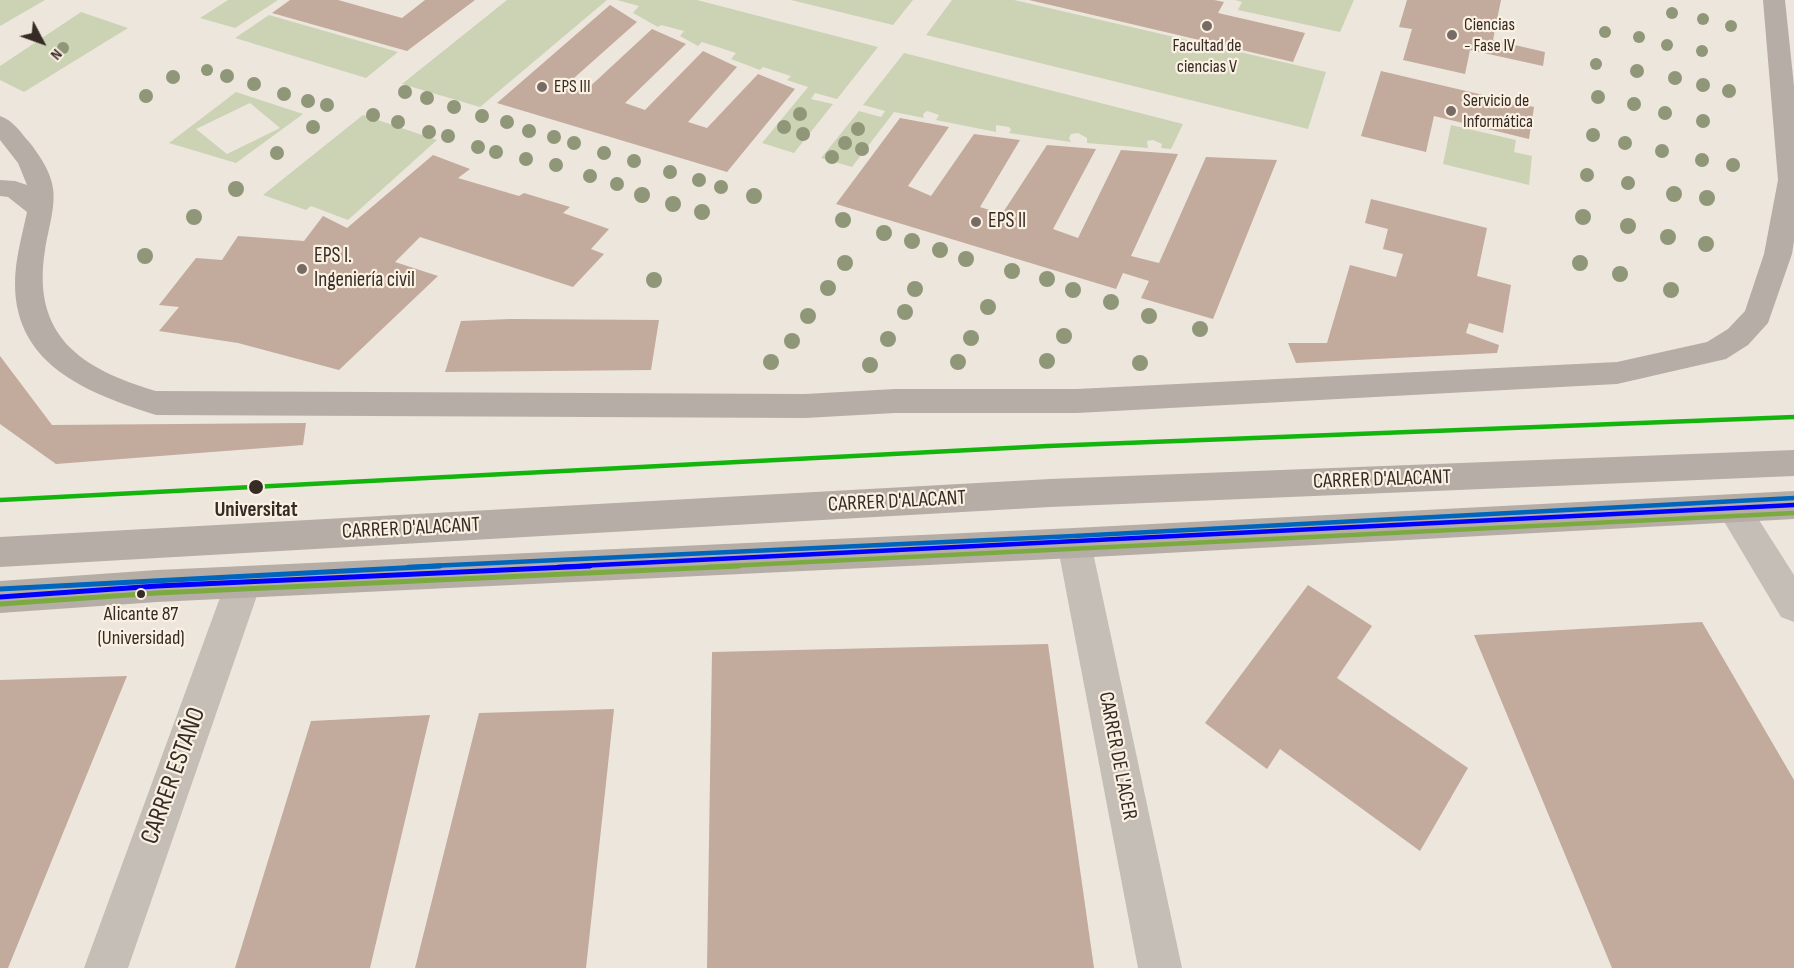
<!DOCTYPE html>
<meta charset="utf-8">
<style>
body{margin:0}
#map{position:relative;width:1794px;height:968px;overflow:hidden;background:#ede6dc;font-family:"Sofia Sans Condensed",sans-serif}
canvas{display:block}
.north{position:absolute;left:12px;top:12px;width:60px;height:60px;-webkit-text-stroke:4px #fbf1e3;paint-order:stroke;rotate:131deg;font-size:16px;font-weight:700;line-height:24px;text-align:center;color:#362b25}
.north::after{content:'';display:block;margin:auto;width:21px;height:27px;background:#362b25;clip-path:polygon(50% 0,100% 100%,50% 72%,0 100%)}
</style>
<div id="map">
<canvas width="1794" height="968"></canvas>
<div class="north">N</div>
</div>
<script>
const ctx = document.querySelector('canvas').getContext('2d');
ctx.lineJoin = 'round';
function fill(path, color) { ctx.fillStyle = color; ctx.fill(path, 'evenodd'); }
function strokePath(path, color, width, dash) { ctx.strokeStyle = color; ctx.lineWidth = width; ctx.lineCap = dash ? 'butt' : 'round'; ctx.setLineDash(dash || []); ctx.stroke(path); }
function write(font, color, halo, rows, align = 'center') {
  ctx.font = font + ' "Sofia Sans Condensed",sans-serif'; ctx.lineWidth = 4.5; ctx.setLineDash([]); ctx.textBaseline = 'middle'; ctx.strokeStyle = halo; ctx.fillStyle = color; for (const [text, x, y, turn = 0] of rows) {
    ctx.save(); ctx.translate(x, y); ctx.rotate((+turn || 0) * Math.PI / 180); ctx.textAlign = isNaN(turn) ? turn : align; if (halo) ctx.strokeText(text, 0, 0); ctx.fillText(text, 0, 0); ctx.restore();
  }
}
const green = new Path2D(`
 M0 0H45L0 26Z
 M228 0H278L235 28 200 18Z
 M507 0H607L480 107 402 84Z
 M617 0H697L878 47 837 99 815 93 811 99 833 104 794 153 762 143 808 87 787 80 791 76 763 67 760 70 731 59 736 53 702 42 698 46 680 36 684 31 661 25 658 27 633 13 639 6Z
 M791 0H913L893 25Z
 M952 0H1014L1326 72 1308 129 926 35Z
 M1235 0H1354L1340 32 1238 10 1242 2Z
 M81 12 128 28 24 92 0 80V66Z
 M269 15 398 52 366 78 235 38Z
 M904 53 1183 124 1171 149 1161 148 1162 144 1153 140 1147 141 1148 148 1087 143V138L1078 133 1071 134 1069 138 1071 142 1009 133 1011 130 1009 127 996 125V132L936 120 939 115 927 111 923 114 924 118 894 112 852 167 821 158 859 111 881 117 885 111 863 105Z
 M236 92 303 114 236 163 169 143ZM250 103 280 128 227 154 196 129Z
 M363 115 437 140 348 220 311 206 306 210 263 195Z
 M1451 125 1516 140 1514 152 1532 156 1529 185 1443 164Z`);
const building = new Path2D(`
 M290 0H338L402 18 425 0H475L407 51 272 13Z
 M1029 0H1214L1224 2 1218 13 1305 33 1293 62Z
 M1407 0H1501L1493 40 1545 52 1543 66 1470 50 1465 74 1403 60 1412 29 1399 27Z
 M610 5 637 22 565 86 584 92 652 29 686 44 625 103 645 110 703 51 737 67 688 122 707 128 758 74 795 89 727 172 497 103Z
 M1381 71 1534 107 1529 139 1434 116 1426 152 1361 136Z
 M900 118 949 127 908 186 931 196 974 134 1020 140 980 207 1002 214 1047 145 1096 149 1053 229 1078 238 1121 150 1178 154 1131 256 1159 263 1206 157 1277 160 1213 319 1141 298 1149 281 1123 273 1116 289 836 204Z
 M433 155 470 169 458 178 519 196 524 193 570 207 563 213 609 229 591 249 604 254 573 287 420 237 395 262 438 276 339 370 238 343 159 331 179 307 159 305 196 258 222 260 238 236 304 241 323 216 347 228Z
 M1371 199 1487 228 1477 276 1511 285 1503 333 1469 323 1466 333 1499 345 1497 353 1296 363 1288 343H1327L1350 265 1396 277 1403 254 1383 249 1388 229 1365 223Z
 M510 319 659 320 651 370 445 372 461 321Z
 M0 356 52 425 306 423 303 445 56 464 0 424Z
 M1308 585 1372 626 1337 678 1468 768 1420 851 1280 749 1267 769 1205 723Z
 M1702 622 1794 780V968H1612L1474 635Z
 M1048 644 1094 968H707L712 652Z
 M127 676 8 968H0V680Z
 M614 709 586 968H415L479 713Z
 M430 715 370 968H235L311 721Z`);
const street = new Path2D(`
 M1733 494 1745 498 1794 575V622L1781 617 1716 508 1721 498Z
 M1074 528 1086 533 1091 543 1182 968H1138L1057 543 1062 533Z
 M243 569 255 573 261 584 128 968H84L225 584 231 573Z`);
const secondary = new Path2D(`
 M1763 0H1785L1794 86V241L1792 254 1768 323 1748 345 1726 359 1617 384 1077 413H895L805 418 156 415C91 394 15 367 15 284 15 259 22 236 27 212L8 197 0 196V180L15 181 27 185 18 163 0 140V116C13 120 21 133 30 143 64 187 54 201 45 250 31 337 82 369 156 391L805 394 895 389H1077L1617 362 1707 342 1728 329 1745 311 1764 254 1778 180Z
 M1794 450V476L1050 507 0 567V537L1050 479Z
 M1794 491V519L1074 558 157 602 0 613V581L157 570 1074 528Z`);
const bus1Far1 = new Path2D(`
 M558 567 1794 505`);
const bus1 = new Path2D(`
 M0 597 157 586 590 566`);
const bus2Far1 = new Path2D(`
 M707 567 1794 513`);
const bus2 = new Path2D(`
 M1 604 157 593 739 566`);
const bus3Far1 = new Path2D(`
 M408 567 1074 536 1794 498`);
const bus3 = new Path2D(`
 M0 589 440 566`);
const tram1 = new Path2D(`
 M0 500 1048 446 1794 417`);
const trees = [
 [1672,13,6],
 [1703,19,6],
 [1731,26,6],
 [1605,32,6],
 [1639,37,6],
 [1667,45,6],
 [63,48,6],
 [1702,51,6],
 [1596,64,6],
 [207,70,6],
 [1637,71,7],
 [227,76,7],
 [173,77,7],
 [1675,78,7],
 [254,84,7],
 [1703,85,7],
 [1729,91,7],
 [405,92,7],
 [284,94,7],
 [146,96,7],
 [1598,97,7],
 [427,98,7],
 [308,101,7],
 [1634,104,7],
 [327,105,7],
 [454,107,7],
 [1665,113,7],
 [800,114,7],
 [373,115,7],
 [482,116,7],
 [1703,121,7],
 [398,122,7],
 [507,122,7],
 [313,127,7],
 [784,127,7],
 [858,129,7],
 [529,131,7],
 [429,132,7],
 [803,134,7],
 [1593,135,7],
 [448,136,7],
 [554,137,7],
 [574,143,7],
 [845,143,7],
 [1625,143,7],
 [478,147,7],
 [862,149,7],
 [1662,151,7],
 [496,152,7],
 [277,153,7],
 [604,153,7],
 [832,157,7],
 [526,159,7],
 [1702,160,7],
 [634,161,7],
 [556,165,7],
 [1733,165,7],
 [670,172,7],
 [1587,175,7],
 [590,176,7],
 [699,180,7],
 [1628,183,7],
 [617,184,7],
 [721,187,7],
 [236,189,8],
 [1674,194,8],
 [642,195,8],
 [754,196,8],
 [1707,198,8],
 [673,204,8],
 [702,212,8],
 [194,217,8],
 [1583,217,8],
 [843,220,8],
 [1628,226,8],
 [884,233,8],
 [1668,237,8],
 [912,241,8],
 [1706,244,8],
 [940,250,8],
 [145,256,8],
 [966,259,8],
 [845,263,8],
 [1580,263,8],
 [1012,271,8],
 [1620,274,8],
 [1047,279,8],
 [654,280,8],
 [828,288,8],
 [915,289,8],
 [1073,290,8],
 [1671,290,8],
 [1111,302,8],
 [988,307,8],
 [905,312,8],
 [808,316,8],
 [1149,316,8],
 [1200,329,8],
 [1064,336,8],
 [971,338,8],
 [888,339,8],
 [792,341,8],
 [1047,361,8],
 [771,362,8],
 [958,362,8],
 [1140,363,8],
 [870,365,8]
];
const markers = [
 [1207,26,6,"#766c65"],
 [1452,35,6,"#766c65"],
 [542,87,6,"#766c65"],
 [1451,111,6,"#766c65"],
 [976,222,6,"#766c65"],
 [302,269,6,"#766c65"],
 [256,487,8,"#362b25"],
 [141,594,5,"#362b25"]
];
const farPoinames = [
 ["Ciencias",1464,25],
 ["- Fase IV",1464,46],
 ["Facultad de",1207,46,"center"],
 ["ciencias V",1207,67,"center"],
 ["EPS III",554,87],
 ["Servicio de",1463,101],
 ["Informática",1463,122]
];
const busNames = [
 ["Alicante 87",141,615],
 ["(Universidad)",141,639]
];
const poiNames = [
 ["EPS II",988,222],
 ["EPS I.",314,257],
 ["Ingeniería civil",314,281]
];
const streetNames = [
 ["CARRER D'ALACANT",1382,480,-2],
 ["CARRER D'ALACANT",897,502,-3],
 ["CARRER D'ALACANT",411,529,-3],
 ["CARRER DE L'ACER",1117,756,79]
];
const stopNames = [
 ["Universitat",256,511]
];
const nearStreetnames = [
 ["CARRER ESTAÑO",174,776,-70]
];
fill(green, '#ccd3b5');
fill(building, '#c2aa9c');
fill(street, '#c5beb6');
fill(secondary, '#b6aea6');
strokePath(bus1Far1, '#00f', 4.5);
strokePath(bus1, '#00f', 5);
strokePath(bus2Far1, '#7baa41', 4.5);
strokePath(bus2, '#7baa41', 5);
strokePath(bus3Far1, '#0065bd', 4.5);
strokePath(bus3, '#0065bd', 5);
strokePath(tram1, '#13b50d', 4.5);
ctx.fillStyle = '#8f9778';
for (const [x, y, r] of trees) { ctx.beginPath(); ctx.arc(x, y, r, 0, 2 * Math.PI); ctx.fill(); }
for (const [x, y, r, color] of markers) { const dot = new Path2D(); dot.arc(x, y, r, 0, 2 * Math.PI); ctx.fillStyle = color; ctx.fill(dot); strokePath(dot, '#fbf1e3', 2); }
write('18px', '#362b25', '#fbf1e3', farPoinames, 'left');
write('20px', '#362b25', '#fbf1e3', busNames);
write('21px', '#362b25', '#fbf1e3', poiNames, 'left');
write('21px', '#362b25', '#fbf1e3', streetNames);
write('bold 21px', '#362b25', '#fbf1e3', stopNames);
write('26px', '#362b25', '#fbf1e3', nearStreetnames);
</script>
